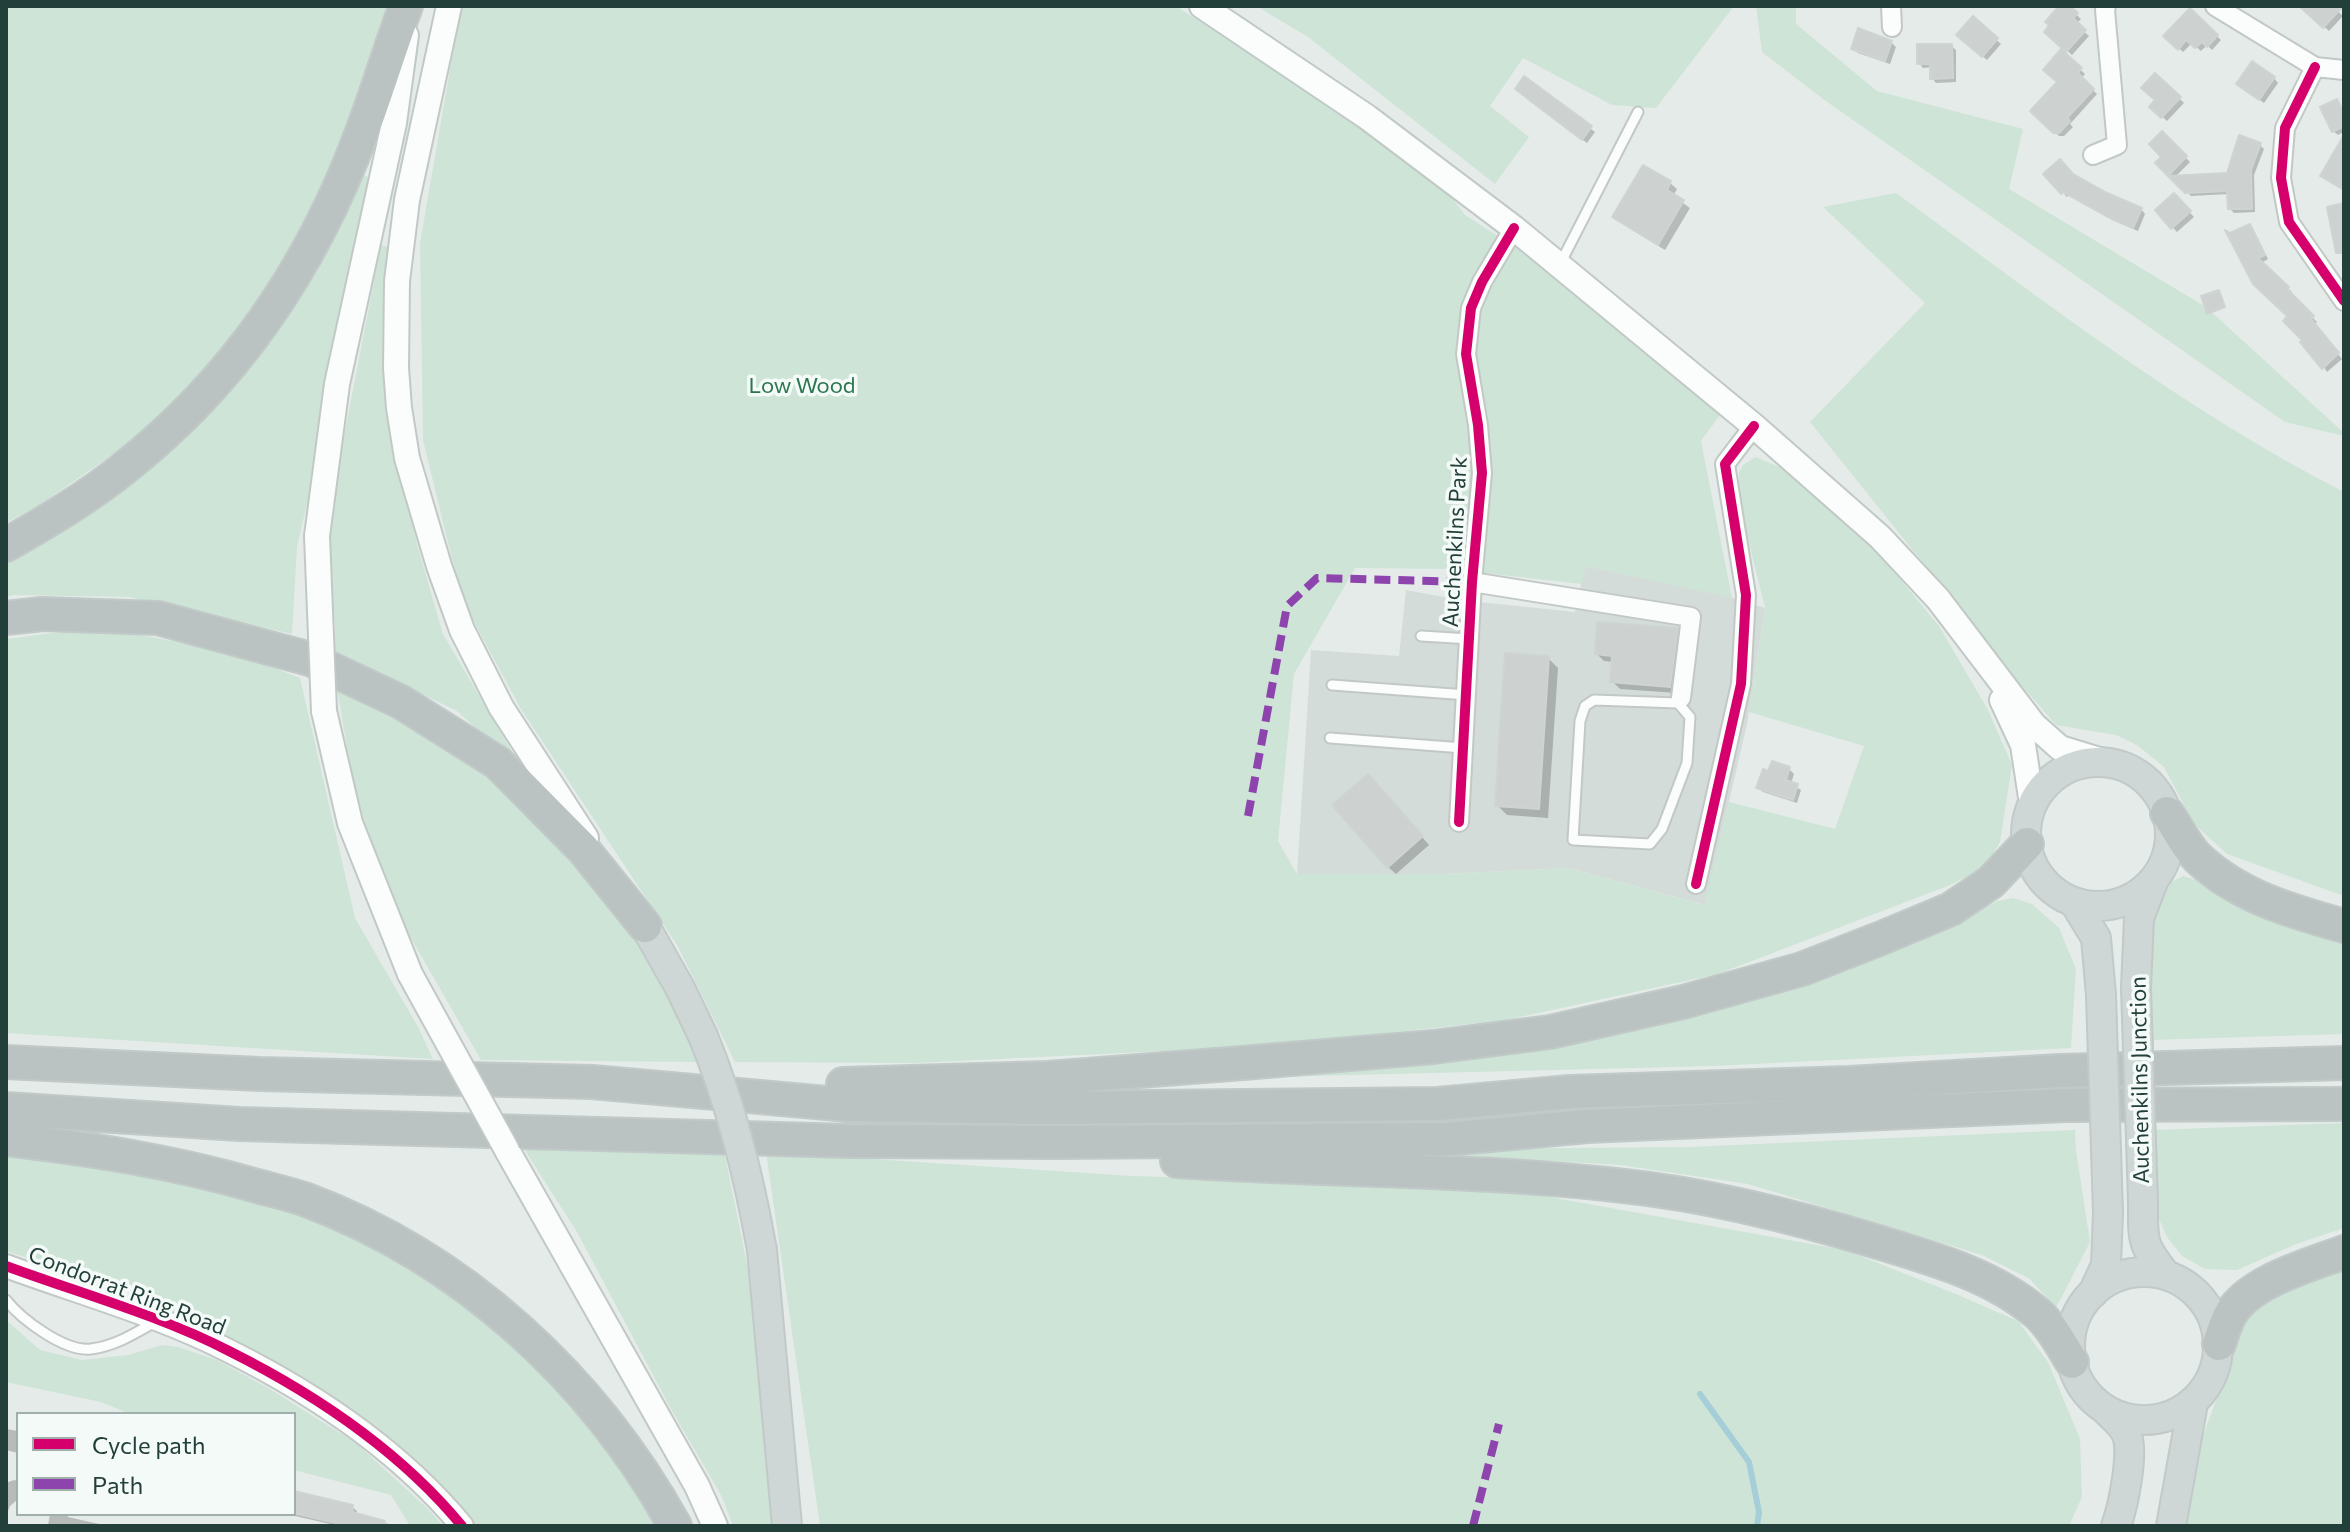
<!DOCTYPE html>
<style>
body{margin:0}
#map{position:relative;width:2350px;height:1532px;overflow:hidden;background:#e5ebe9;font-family:Commissioner,sans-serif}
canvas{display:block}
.frame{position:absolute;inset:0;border:8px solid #233f3a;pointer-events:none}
.legend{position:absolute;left:16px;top:1412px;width:280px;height:104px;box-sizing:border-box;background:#f4faf7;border:2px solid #a0afab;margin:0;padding:10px 14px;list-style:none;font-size:24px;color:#233f3a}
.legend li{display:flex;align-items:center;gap:16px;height:40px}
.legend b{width:40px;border:2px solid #a0afab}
</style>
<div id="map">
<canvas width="2350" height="1532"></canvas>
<div class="frame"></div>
<ul class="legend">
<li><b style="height:10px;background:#d6006c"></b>Cycle path</li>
<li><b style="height:10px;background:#8e44ad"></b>Path</li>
</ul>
</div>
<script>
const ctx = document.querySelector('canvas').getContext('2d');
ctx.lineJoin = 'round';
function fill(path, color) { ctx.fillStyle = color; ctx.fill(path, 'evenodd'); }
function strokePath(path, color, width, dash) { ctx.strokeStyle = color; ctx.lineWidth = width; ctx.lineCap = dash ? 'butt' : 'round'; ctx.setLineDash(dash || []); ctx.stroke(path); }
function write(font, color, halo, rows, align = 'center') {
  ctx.font = font + ' Commissioner,sans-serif'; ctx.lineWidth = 7; ctx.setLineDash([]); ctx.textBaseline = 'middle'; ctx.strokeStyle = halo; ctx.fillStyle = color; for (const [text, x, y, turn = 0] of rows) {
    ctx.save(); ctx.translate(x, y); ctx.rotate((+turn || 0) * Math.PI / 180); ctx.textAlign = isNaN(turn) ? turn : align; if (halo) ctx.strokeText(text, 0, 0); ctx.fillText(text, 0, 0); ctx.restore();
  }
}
const built = new Path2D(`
 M1585 566 1721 594 1765 608 1747 724 1705 905 1568 868 1445 874H1297L1311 650 1399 656 1406 590 1460 600 1575 612Z`);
const green = new Path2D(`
 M6 6H389L382 50 303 245 229 347 158 423 41 504 6 523Z
 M461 6H1176L1373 134 1451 197 1465 215 1515 247 1720 415 1701 441 1732 598 1586 566 1582 584 1448 569 1355 568 1294 674 1278 841 1297 874H1445L1568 868 1704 905 1729 802 1835 829 1864 746 1749 712 1765 608 1740 507 1739 473 1743 465 1755 457 1782 468 1865 537 1939 626 1988 710 2012 765 2000 842 1985 867 1950 885 1718 974 1506 1020 1268 1046 916 1063 735 1062 677 945 521 709 462 600 423 440 420 243Z
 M1256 6H1734L1656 108 1612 105 1523 58 1490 106 1529 137 1495 184 1308 37Z
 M1756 6H1796V24L1877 91 2023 129 2009 189 2206 307 2344 433V436L2285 422 1823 99 1762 52Z
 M364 175 372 179 317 460 297 547 292 634 129 597 14 595 6 597V564L146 468 284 318Z
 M1896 193C2038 297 2187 412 2344 492V896L2227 854 2194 824 2164 767 2137 745 2116 735 2056 725 2016 679 1810 422 1925 303 1823 207Z
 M381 245 389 247 390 430 417 544 443 634 524 772 457 711 334 652 335 625 328 558 340 457Z
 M100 627 239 654 300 678 355 918 418 1027 433 1059 6 1033V639Z
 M337 688 428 731 515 794 635 932 685 1029 697 1062 481 1060 404 926 356 800Z
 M2183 876 2200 881 2344 936V1034L2150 1040 2148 967 2154 906 2171 882Z
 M2013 898 2032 904 2059 928 2076 969 2071 1048 1714 1066 1232 1078 1466 1050 1904 943 1998 901Z
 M2344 1123V1228L2296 1244 2237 1270 2205 1269 2182 1256 2167 1237 2158 1217 2153 1130Z
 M2075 1130 2076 1151 2090 1242 2056 1308 2030 1279 1982 1255 1748 1184 1620 1165 1444 1155 1443 1149 1690 1147Z
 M519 1141 724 1151 756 1308 775 1526H733L721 1495 671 1409 577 1232Z
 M6 1149 160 1169 347 1229 481 1310 574 1396 659 1526H471L420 1464 393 1440 325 1393 249 1348 127 1290 6 1251Z
 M766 1152 1132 1176 1488 1186 1845 1250 1951 1292 2018 1321 2048 1362 2080 1439 2082 1497 2069 1526H820Z
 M2344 1261V1526H2182L2195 1457 2247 1317 2267 1292Z
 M6 1320 40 1350 82 1360 128 1355 162 1345 178 1347 217 1360 268 1388 356 1443 428 1509 443 1526H410L391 1495 294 1470V1414H130L101 1402 6 1382Z`);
const shadow = new Path2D(`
 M2062 6H2067L2081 19 2076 24 2089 36 2072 55 2046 31Z
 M2300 6H2332L2343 16 2329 31Z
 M2190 11 2221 40 2212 50 2207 45 2201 51 2192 43 2183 52 2166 36Z
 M1973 19 2001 44 1987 60 1959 35Z
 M1891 42 1896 47 1890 64 1858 53 1853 49Z
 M1951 46 1956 50V82L1936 83 1932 78V67L1923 68 1919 63Z
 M2061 52 2085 74 2081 79 2097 94 2070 124 2073 127 2064 136H2059L2033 111 2059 82Z
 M2156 76 2184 103 2167 121 2152 107 2158 101Z
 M2274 78 2278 83 2264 103 2243 88Z
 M1525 79 1595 132 1587 143 1522 93Z
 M2337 101 2344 111V132L2338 135 2333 131Z
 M2162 134 2190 162 2175 177 2228 175 2260 145 2264 149 2254 175 2255 212 2234 213 2230 209 2229 194 2191 196 2158 163 2164 157Z
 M1644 167 1670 183 1677 189 1673 196 1690 208 1665 250 1621 223 1614 217Z
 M2046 174 2073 176 2106 195 2141 209 2145 214 2138 231 2112 220 2069 195 2067 197Z
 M2174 195 2194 217 2177 232 2157 211Z
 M2249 226 2254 231 2268 259 2261 263 2292 292 2290 295 2317 322 2314 325 2342 359 2327 372 2290 316 2254 283Z
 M1677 630 1684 638 1677 693 1620 689 1612 681 1614 662 1604 661 1597 654Z
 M1548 658 1558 668 1548 818 1507 815 1497 805Z
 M1789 769 1794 774 1791 784 1801 790 1797 803 1763 792 1759 788Z
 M1375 784 1429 845 1396 874 1388 867Z
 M6 1429 18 1431V1453L6 1450Z
 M14 1480 18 1481V1499L10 1506 6 1516V1483Z
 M294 1493 352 1507 357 1511 356 1515 396 1526H339L286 1514H294Z
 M50 1514H67L68 1517 108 1526H48Z`);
const stream = new Path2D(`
 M1700 1394 1749 1462 1759 1512 1757 1526`);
const building = new Path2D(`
 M2059 6H2070L2078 13 2073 18 2086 30 2066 52 2044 32 2049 25 2045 22Z
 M2299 6H2343L2323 28Z
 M2190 8 2218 35 2207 47 2202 42 2195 48 2186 40 2178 50 2163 36Z
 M1973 16 1998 38 1982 57 1956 35Z
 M1858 28 1892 41 1885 61 1851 49Z
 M1917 44H1952L1953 78 1930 79V64H1917Z
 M2061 49 2082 68 2078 73 2094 89 2067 118 2070 121 2059 133H2053L2030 111 2057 82 2043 70Z
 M2252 61 2275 77 2259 100 2236 84Z
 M2155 73 2181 97 2161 118 2149 107 2155 100 2141 88Z
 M1524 76 1592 126 1582 140 1515 89Z
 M2337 99 2344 113V126L2332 132 2320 107Z
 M2162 131 2187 156 2168 176 2155 163 2161 157 2149 144Z
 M2239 135 2261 143 2251 170 2252 209H2228L2227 191 2185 193 2168 176 2227 173Z
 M2344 135V190L2320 176Z
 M2060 159 2073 174 2107 193 2142 208 2133 228 2106 216 2063 192 2061 194 2043 174Z
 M1643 165 1671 181 1667 190 1684 200 1658 245 1612 217Z
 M2174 193 2191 211 2171 229 2155 210Z
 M2344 203V253H2336L2327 207Z
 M2250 224 2265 255 2258 258 2289 287 2287 289 2314 316 2311 319 2339 353 2322 369 2300 342 2302 340 2283 321 2287 316 2253 284 2225 230 2230 233Z
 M2219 290 2225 307 2207 314 2201 296Z
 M1597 622 1678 628 1670 687 1610 682 1612 656 1595 654Z
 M1505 653 1549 656 1539 809 1495 806Z
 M1772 761 1790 767 1786 780 1798 784 1793 800 1756 788 1763 769 1768 771Z
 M1368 774 1423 836 1387 868 1332 805Z
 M294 1491 353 1505 352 1512 385 1521 384 1526H335L336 1523 294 1513Z`);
const service = new Path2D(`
 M1561 262 1638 112
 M1421 636 1470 639
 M1332 685 1467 695
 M1678 703 1690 717 1687 763 1662 829 1650 844 1573 840 1580 721 1585 706 1594 700 1678 703 1681 698
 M1330 738 1464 748
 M6 1300C22 1320 65 1352 91 1349 115 1346 134 1334 155 1322`);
const minor = new Path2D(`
 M1891 6 1892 27
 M2215 6 2315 67 2344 70
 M2315 67 2285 128 2281 178 2289 222 2344 301
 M2093 155 2117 145 2105 10 2106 6
 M1472 582 1691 617 1681 698
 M1459 822 1472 582 1482 473 1478 425 1466 354 1471 308 1482 282 1514 228
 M1696 884 1741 684 1746 595 1725 464 1754 426`);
const tertiary = new Path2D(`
 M6 1266C79 1293 159 1315 229 1351 315 1394 400 1451 462 1526`);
const secondary = new Path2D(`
 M449 6 407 200 397 281 396 368 399 408 407 458 439 566 462 630 501 707 586 838
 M1202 6 1367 117 1514 228 1754 426 1880 537 1938 599 2034 725 2060 748 2109 763
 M317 536 337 384 394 123 406 35
 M2002 700 2023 745 2032 804
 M324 711 350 823 410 974
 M507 1150 697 1486 715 1526`);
const primary = new Path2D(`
 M2026 834a72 72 0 1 1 144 0a72 72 0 1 1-144 0Z
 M2074 902 2096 938 2101 995
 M645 926 680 988 703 1036
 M2136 988 2139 918 2153 882
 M2143 1202C2143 1240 2141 1244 2166 1275
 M762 1250 787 1526
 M2070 1346a74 74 0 1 1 148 0a74 74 0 1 1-148 0Z
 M2093 1293 2106 1265 2108 1212
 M2105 1409C2111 1416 2122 1424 2126 1433 2135 1450 2123 1507 2116 1526
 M2171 1526 2193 1403`);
const motorway = new Path2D(`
 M6 545C46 522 87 498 123 469 235 381 313 265 362 132 378 90 390 48 406 6
 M6 618 42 614 158 618 310 659 401 702 498 763 583 849 645 926
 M2167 813C2177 827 2186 847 2199 859 2240 897 2291 911 2344 926
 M6 1062 259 1074 592 1082 849 1105 1052 1108 1438 1104 1570 1092 1849 1083 2060 1071 2344 1063
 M843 1084 1048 1078 1243 1063 1433 1047 1550 1032 1683 1002 1802 969 1879 939 1951 909 1991 882 2027 844
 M6 1109 239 1124 850 1141 1058 1142 1447 1139 1587 1126 2066 1105 2344 1104
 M6 1139C91 1149 175 1162 257 1186 272 1190 289 1194 304 1199 463 1258 593 1378 675 1526
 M1177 1161C1326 1171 1476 1169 1624 1186 1710 1195 1796 1217 1878 1242 1934 1259 1992 1275 2037 1313 2052 1326 2062 1346 2072 1362
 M2219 1344C2222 1335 2225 1324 2230 1315 2249 1281 2310 1265 2344 1252`);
const secondaryBridge = new Path2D(`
 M317 536 324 711
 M410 974 507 1150`);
const primaryBridge = new Path2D(`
 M2136 988 2143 1202
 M2101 995 2108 1212
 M703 1036C732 1106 749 1177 762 1250`);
const quiet = new Path2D(`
 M1248 816 1287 606 1317 578 1472 582
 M1473 1526 1499 1424`);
const cycleway = new Path2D(`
 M2315 67 2285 128 2281 178 2289 222 2344 301
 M1459 822 1472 582 1482 473 1478 425 1466 354 1471 308 1482 282 1514 228
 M1696 884 1741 684 1746 595 1725 464 1754 426
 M6 1266C79 1293 159 1315 229 1351 315 1394 400 1451 462 1526`);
const parkNames = [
 ["Low Wood",802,386]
];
const streetNames = [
 ["Auchenkilns Park",1455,542,-87],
 ["Auchenkilns Junction",2140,1080,-91],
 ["Condorrat Ring Road",127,1291,21]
];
fill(built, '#d4dcd9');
fill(green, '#cee4d7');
fill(shadow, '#0003');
strokePath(stream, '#a6ced9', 6);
fill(building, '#cdd2d0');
strokePath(building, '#ced4d2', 2);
strokePath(service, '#c2c8c6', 13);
strokePath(minor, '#c2c8c6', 22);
strokePath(tertiary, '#c2c8c6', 26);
strokePath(secondary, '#c1c9c6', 28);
strokePath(primary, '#c1cac8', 32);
strokePath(motorway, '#c1cac8', 36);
strokePath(service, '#fbfcfc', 9);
strokePath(minor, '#fbfcfc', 18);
strokePath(tertiary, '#fbfcfc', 22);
strokePath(secondary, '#fbfcfc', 24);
strokePath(primary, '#ced7d5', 28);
strokePath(motorway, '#bac3c2', 32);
strokePath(secondaryBridge, '#c1c9c6', 28, []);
strokePath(primaryBridge, '#c1cac8', 32, []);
strokePath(secondaryBridge, '#fbfcfc', 24);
strokePath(primaryBridge, '#ced7d5', 28);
strokePath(quiet, '#8e44ad', 8, [16, 8]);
strokePath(cycleway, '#d6006c', 10);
write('22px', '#2c764f', '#f4faf7', parkNames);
write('22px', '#233f3a', '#f4faf7', streetNames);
</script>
